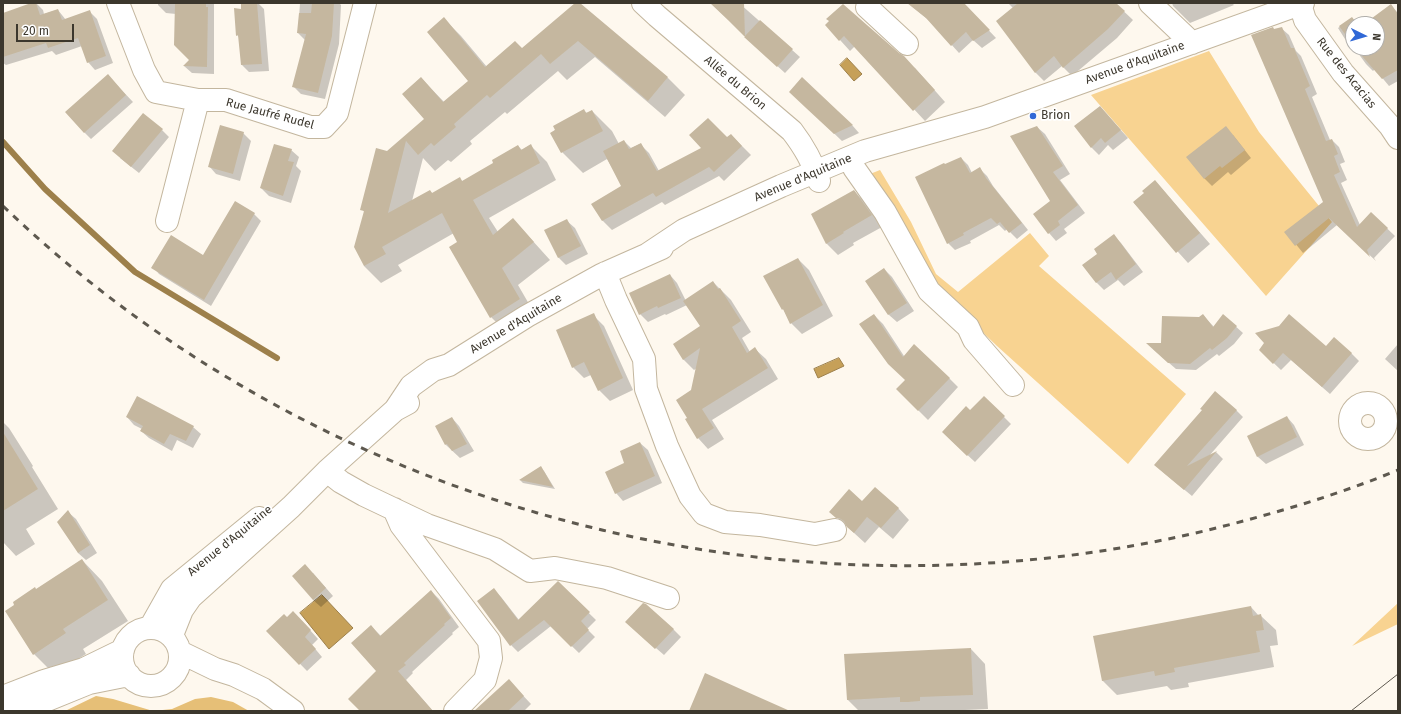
<!DOCTYPE html>
<meta charset="utf-8">
<style>
body{margin:0}
#map{position:relative;width:1401px;height:714px;overflow:hidden;background:#fef8ee;font-family:"Fira Sans",sans-serif}
canvas{display:block}
.frame{position:absolute;inset:0;border:4px solid #3c372d;pointer-events:none}
.north{position:absolute;left:1345px;top:16px;width:40px;height:40px;box-sizing:border-box;background:#fff;border:1px solid #b1afab;border-radius:50%;rotate:95deg;font-size:11px;font-weight:700;line-height:16px;text-align:center;color:#3c372d}
.north::after{content:'';display:block;margin:auto;width:14px;height:18px;background:#3068d6;clip-path:polygon(50% 0,100% 100%,50% 72%,0 100%)}
.scale{position:absolute;left:16px;top:24px;width:58px;height:18px;box-sizing:border-box;border:2px solid #3c372d;border-top:0;padding-left:5px;font-size:12px;line-height:14px;white-space:nowrap;color:#3c372d;-webkit-text-stroke:3px #fff;paint-order:stroke}
</style>
<div id="map">
<canvas width="1401" height="714"></canvas>
<div class="frame"></div>
<div class="north">N</div>
<div class="scale">20 m</div>
</div>
<script>
const ctx = document.querySelector('canvas').getContext('2d');
ctx.lineJoin = 'round';
function fill(path, color) { ctx.fillStyle = color; ctx.fill(path, 'evenodd'); }
function strokePath(path, color, width, dash) { ctx.strokeStyle = color; ctx.lineWidth = width; ctx.lineCap = dash ? 'butt' : 'round'; ctx.setLineDash(dash || []); ctx.stroke(path); }
function write(font, color, halo, rows, align = 'center') {
  ctx.font = font + ' "Fira Sans",sans-serif'; ctx.lineWidth = 3.5; ctx.setLineDash([]); ctx.textBaseline = 'middle'; ctx.strokeStyle = halo; ctx.fillStyle = color; for (const [text, x, y, turn = 0] of rows) {
    ctx.save(); ctx.translate(x, y); ctx.rotate((+turn || 0) * Math.PI / 180); ctx.textAlign = isNaN(turn) ? turn : align; if (halo) ctx.strokeText(text, 0, 0); ctx.fillText(text, 0, 0); ctx.restore();
  }
}
const green = new Path2D(`
 M1209 51 1259 132 1332 222 1266 296 1091 95Z
 M880 170 911 222 936 274 958 292 1030 233 1049 256 1039 266 1186 394 1128 464 997 346 944 295 870 174Z
 M1398 603V624L1352 646Z`);
const forest = new Path2D(`
 M96 696 113 699 153 711 172 709 195 699 211 697 233 702 249 711H65Z`);
const water = new Path2D(`
 M847 58 862 74 854 81 840 65Z
 M839 358 844 366 818 378 814 369Z
 M322 595 353 628 329 649 300 613Z`);
const shadow = new Path2D(`
 M34 3H36L43 10 44 14 58 10 66 20 89 11 97 19 113 63 95 70 88 62 82 46 56 55 52 51 6 65 3 63V14Z
 M158 3H214V74L192 73 184 66 190 60 176 14 166 13 158 5Z
 M242 3H258L264 9 269 71 249 72 242 65 240 38 237 35 242 10Z
 M300 3H339L341 5 339 44 325 99 301 94 294 87 305 40 298 33Z
 M576 3H579L668 78 685 95 665 117 595 57 567 80 558 71 507 114 505 112 470 141 472 144 451 162 448 160 435 171 423 158 412 201 430 191 433 194 460 179 463 182 495 164 518 146 522 150 530 145 547 162 556 180 489 218 498 232 513 219 550 260 518 285 536 316 508 334 491 317 454 233 398 265 402 271 381 283 364 266 365 213 362 209 387 152 426 119 421 78 445 103 469 82 444 19 461 36 487 67 522 49Z
 M715 3H739L800 57 785 73 753 44 713 5Z
 M908 3H963L996 38 982 48 973 40 959 53 932 23Z
 M1008 3H1115L1133 20 1117 38 1072 76 1062 66 1044 81 1035 72 1013 8Z
 M1172 3H1232L1234 5 1190 23 1173 6Z
 M1391 6 1398 13V81L1389 86 1375 69 1373 71 1366 64 1358 53 1357 54 1350 47 1338 28 1352 18 1358 24H1353V48H1377V24H1365Z
 M830 21 915 68 945 102 925 121 855 46 850 51 840 40 826 25Z
 M1281 28 1289 35 1296 51 1301 56 1317 94 1312 97 1330 140H1332L1339 147 1345 162 1340 164 1347 180 1341 183 1360 225 1371 213 1395 236 1374 258 1376 261 1337 225 1303 253 1286 232 1324 202 1274 30Z
 M115 83 133 102 91 139 84 132Z
 M798 99 852 125 859 133 842 141Z
 M1100 107 1128 138 1113 150 1108 145 1099 155 1092 148 1076 126Z
 M583 110 587 113 592 111 612 131 619 144 624 141 631 148 640 144 649 153 659 171 727 139 731 135 751 155 724 181 719 176 665 205 662 202 612 230 603 221 593 204 623 187 607 159 583 173 562 152 551 133Z
 M1037 127 1045 134 1070 174 1060 180 1085 213 1064 229 1067 233 1056 241 1049 233 1051 202Z
 M162 130 169 137 139 173 120 158Z
 M243 133 251 141 240 181 216 174 209 166Z
 M1233 135 1251 158 1231 175 1228 172 1212 186 1204 178Z
 M291 150 299 157 296 166 301 171 291 203 269 196 261 188Z
 M961 158 968 165 972 173 980 169 987 176 993 186 1028 230 1017 239 1007 229 1005 231 999 225 970 241 971 243 955 250 948 243Z
 M1155 181 1210 244 1188 263 1134 203 1145 194Z
 M854 191 865 202 882 227 853 243 854 245 838 255 827 244 812 215Z
 M254 214 261 221 211 306 159 274 153 267 203 256Z
 M567 221 575 228 588 254 566 265 559 258 545 231Z
 M1114 236 1121 243 1143 272 1124 286 1118 280 1104 290 1096 282 1098 254Z
 M798 259 809 270 833 316 802 334 791 323 765 276Z
 M884 269 892 277 914 311 897 322 889 315 867 281Z
 M670 275 677 283 686 301 713 282 731 300 751 332 742 338 750 352 755 349 766 359 778 379 712 420 724 439 708 449 698 438 689 418 697 368 694 370 683 359 701 326 687 305 666 315 665 314 648 322 640 314Z
 M593 315 604 326 633 390 610 401 599 390 591 375 584 378 573 367Z
 M874 315 883 324 904 356 949 378 958 387 928 420 897 389 906 380Z
 M1203 315 1214 327 1224 316 1243 333 1234 344 1219 356 1217 354 1196 370 1176 369 1153 349Z
 M1398 344V371L1385 359Z
 M1326 348 1351 353 1359 361 1330 394 1291 360 1281 370 1260 350Z
 M1236 410 1243 417 1209 456 1216 452 1223 459 1192 496 1163 472Z
 M970 412 1004 417 1011 424 975 462 950 439Z
 M127 417 193 427 201 434 193 448 177 440 172 451 149 438 141 431 142 429 134 425Z
 M1287 417 1294 425 1304 445 1266 464 1258 457 1248 436Z
 M452 418 459 426 474 451 460 458 446 445Z
 M3 422 9 428 33 466 32 467 58 509 26 529 35 544 16 556 3 542Z
 M640 443 648 450 662 483 623 501 616 493 626 463Z
 M541 468 544 471 555 489 523 483 520 480Z
 M862 503 898 508 909 520 893 539 879 527 865 543 831 512Z
 M68 512 76 519 97 553 86 560 78 553Z
 M82 560 102 581 128 621 83 649 86 654 54 674 34 654 36 590Z
 M313 573 333 596 321 607 313 600Z
 M558 583 596 620 587 629 595 637 579 653 551 626 518 652 511 645 494 590 501 597 519 620Z
 M431 591 439 599 459 627 452 633 453 634 412 672 413 673 406 680 433 711H361L377 672 371 626 381 636Z
 M1251 607 1259 616H1261L1276 630 1278 645 1270 646 1274 667 1188 683 1189 687 1171 690 1167 686 1117 695 1102 680Z
 M287 618 301 620 318 639 312 645 322 657 307 671 268 631Z
 M634 629H673L681 637 664 655Z
 M971 649 985 664 988 709 943 711H859L847 699Z
 M516 688 531 704 524 711H480Z`);
const stream = new Path2D(`
 M3 142 45 189 135 272 277 358`);
const building = new Path2D(`
 M31 3H36L40 15 58 9 62 20 90 10 106 56 87 63 78 38 48 48 46 43 3 57V13Z
 M175 3H206V7H208L207 67 183 66 189 60 174 45Z
 M241 3H257L262 64 241 65 238 35 236 36 234 8 241 9Z
 M312 3H334L332 36 318 93 292 87 306 34 297 33 299 13H311Z
 M575 3H580L668 77 648 101 578 41 550 64 541 54 490 98 487 95 454 124 456 127 434 146 431 143 418 155 406 141 388 213 430 190 432 193 460 177 462 181 493 163 492 160 518 145 521 150 531 144 540 163 473 200 493 235 513 218 534 242 502 268 520 299 490 318 449 247 457 242 442 213 382 247 386 254 364 266 354 247 364 211 360 210 376 148 387 151 424 119 402 94 421 77 443 102 468 81 427 32 444 17 485 67 515 41 522 48Z
 M710 3H744L745 37 728 20Z
 M907 3H964L990 30 973 41 966 32 951 46 926 18Z
 M1018 3H1116L1125 11 1108 29 1063 68 1054 56 1035 73 996 21Z
 M843 4 899 53 904 56 935 90 913 111 844 36 839 41 825 25 829 21 826 19Z
 M1391 4 1398 14V70L1382 79 1355 48H1377V24H1364Z
 M1352 17 1357 24H1353V45L1339 26Z
 M760 20 793 49 777 67 744 37Z
 M1273 27 1274 29 1282 27 1291 48H1294L1310 86 1305 89 1326 141 1332 139 1338 154 1334 156 1340 172 1334 175 1357 227 1371 212 1388 228 1367 250 1370 257 1329 218 1295 246 1284 232 1323 202 1251 35Z
 M108 74 126 95 84 133 65 112Z
 M802 77 838 111 853 125 834 134 806 108 789 92Z
 M1100 106 1121 130 1105 143 1101 138 1091 148 1074 126Z
 M584 109 586 113 592 110 603 131 561 153 550 133 555 130 553 126Z
 M143 113 163 129 131 167 112 151Z
 M708 118 727 137 731 134 742 146 714 172 709 167 656 197 653 193 602 221 591 204 621 186 603 151 624 140 629 149 641 143 657 171 701 148 689 135Z
 M220 125 244 132 233 174 208 167Z
 M1037 126 1063 166 1053 172 1078 205 1058 221 1060 225 1048 234 1033 214 1050 201 1010 136Z
 M1226 126 1245 150 1222 168 1220 166 1204 179 1186 157Z
 M274 144 292 149 288 161 294 162 283 196 260 188Z
 M961 157 970 173 980 167 986 178 1022 223 1009 233 1000 222 997 224 991 218 963 233 964 235 947 244 915 177 944 163 945 164Z
 M1155 180 1200 233 1176 253 1133 202 1144 193 1142 191Z
 M854 190 872 215 843 232 844 233 826 244 811 214Z
 M235 201 255 213 204 300 151 268 171 235 203 255Z
 M567 219 581 246 558 258 544 230Z
 M1114 234 1136 264 1116 280 1111 272 1096 283 1082 265 1097 254 1094 249Z
 M798 258 823 305 790 324 783 309 782 310 763 276Z
 M884 268 907 303 888 315 865 281Z
 M670 274 681 298 658 308 657 306 639 315 629 293Z
 M713 281 718 289 720 288 741 321 732 327 747 353 755 347 768 368 702 409 714 428 697 439 685 419 687 418 676 400 691 390 700 348 683 360 673 344 700 326 683 301Z
 M594 313 623 378 598 391 584 362 572 368 556 330Z
 M874 314 903 357 914 344 950 378 918 411 896 389 905 380 888 364 859 324Z
 M1203 314 1213 327 1223 314 1237 326 1227 338 1212 350 1210 348 1190 364 1168 363 1146 343H1161L1162 316 1199 317Z
 M1289 314 1326 346 1334 337 1352 353 1322 387 1283 353 1273 364 1259 350 1264 343 1255 333 1279 326Z
 M1215 391 1237 410 1187 466 1217 451 1184 490 1154 465 1202 410 1200 409Z
 M137 396 194 426 186 441 170 434 164 444 140 431 143 426 126 417Z
 M984 396 1005 416 967 456 942 432 966 406 970 410Z
 M1287 416 1297 437 1257 457 1247 436Z
 M452 417 467 444 452 451 447 444 445 445 435 426Z
 M3 432 38 489 3 511Z
 M640 442 655 476 615 494 605 472 624 463 620 451Z
 M541 466 553 487 519 480Z
 M875 487 899 508 881 528 867 517 854 533 847 527 844 521 839 518H836L829 512 849 489 862 501Z
 M68 510 90 545 78 553 57 522Z
 M82 559 108 600 63 629 66 633 33 655 5 611 14 605 13 602 35 587 36 589Z
 M305 564 326 588 313 600 292 576Z
 M558 581 590 612 581 621 589 630 571 647 544 620 510 646 477 601 494 588 518 620Z
 M431 590 451 618 444 624 445 625 404 663 406 665 398 671 433 711H360L348 699 376 671 351 643 371 625 380 636Z
 M643 603 646 604 674 629 655 649 625 622Z
 M1251 606 1253 616 1261 614 1264 630 1256 631 1260 652 1174 668 1175 672 1155 676 1154 671 1102 681 1093 636Z
 M293 611 311 630 305 637 316 649 299 665 266 631 284 614 287 617Z
 M971 648 973 695 920 697V701L908 702H900V697L847 700 844 654Z
 M705 673 745 691 790 711H689Z
 M509 679 524 696 508 711H474Z`);
const minor = new Path2D(`
 M118 3 144 70 156 92 198 100H226L310 127H324L337 113 365 3
 M643 3 657 16 792 131C805 148 812 161 819 181
 M1150 3 1192 43
 M1300 4 1305 20 1343 73 1390 126 1398 138
 M867 7 907 44
 M854 168 885 212 929 291 968 327 974 340 1013 385
 M167 221 198 100
 M648 254 684 230 781 186 865 151 985 117 1303 3
 M605 273 616 300 644 359 646 389 667 446 690 496 704 514 725 522 760 525 815 534 835 530
 M1350 421a18 18 0 1 1 36 0a18 18 0 1 1-36 0Z
 M395 410 411 386 433 370 449 365 527 316 601 275 662 248
 M327 471 341 482 364 495 427 525 495 549 530 571 555 568 607 578 668 598
 M394 509 401 525 489 641 491 658 485 680 455 711
 M122 657a29 29 0 1 1 58 0a29 29 0 1 1-58 0Z
 M150 628 172 589 259 518
 M172 635 182 610 191 597 291 507 327 471 395 410 408 403
 M180 652 215 669 234 675 263 689 293 711
 M3 697 44 681 84 669 123 650
 M13 711 35 705 89 683 129 675`);
const tram = new Path2D(`
 M1351 711 1398 674`);
const rail = new Path2D(`
 M3 206C319 509 779 632 1204 531 1270 515 1335 496 1398 470`);
const markers = [
 [1033,116,4,"#3068d6"]
];
const streetNames = [
 ["Avenue d'Aquitaine",1135,63,-20],
 ["Rue des Acacias",1346,73,51],
 ["Allée du Brion",735,83,40],
 ["Rue Jaufré Rudel",270,114,15],
 ["Avenue d'Aquitaine",803,178,-23],
 ["Avenue d'Aquitaine",516,324,-31],
 ["Avenue d'Aquitaine",230,541,-39]
];
const poiNames = [
 ["Brion",1041,116]
];
fill(green, '#f8d391');
fill(forest, '#e6bf77');
fill(water, '#c6a058');
strokePath(water, '#9d804b', 1);
fill(shadow, '#0003');
strokePath(stream, '#9d804b', 6);
fill(building, '#c5b79f');
strokePath(minor, '#c3b69e', 24);
strokePath(minor, '#fff', 22);
strokePath(tram, '#5e594f', 1);
strokePath(rail, '#5e594f', 3, [7, 7]);
for (const [x, y, r, color] of markers) { const dot = new Path2D(); dot.arc(x, y, r, 0, 2 * Math.PI); ctx.fillStyle = color; ctx.fill(dot); strokePath(dot, '#fff', 1.5); }
write('12px', '#3c372d', '#fff', streetNames);
write('12px', '#3c372d', '#fff', poiNames, 'left');
</script>
